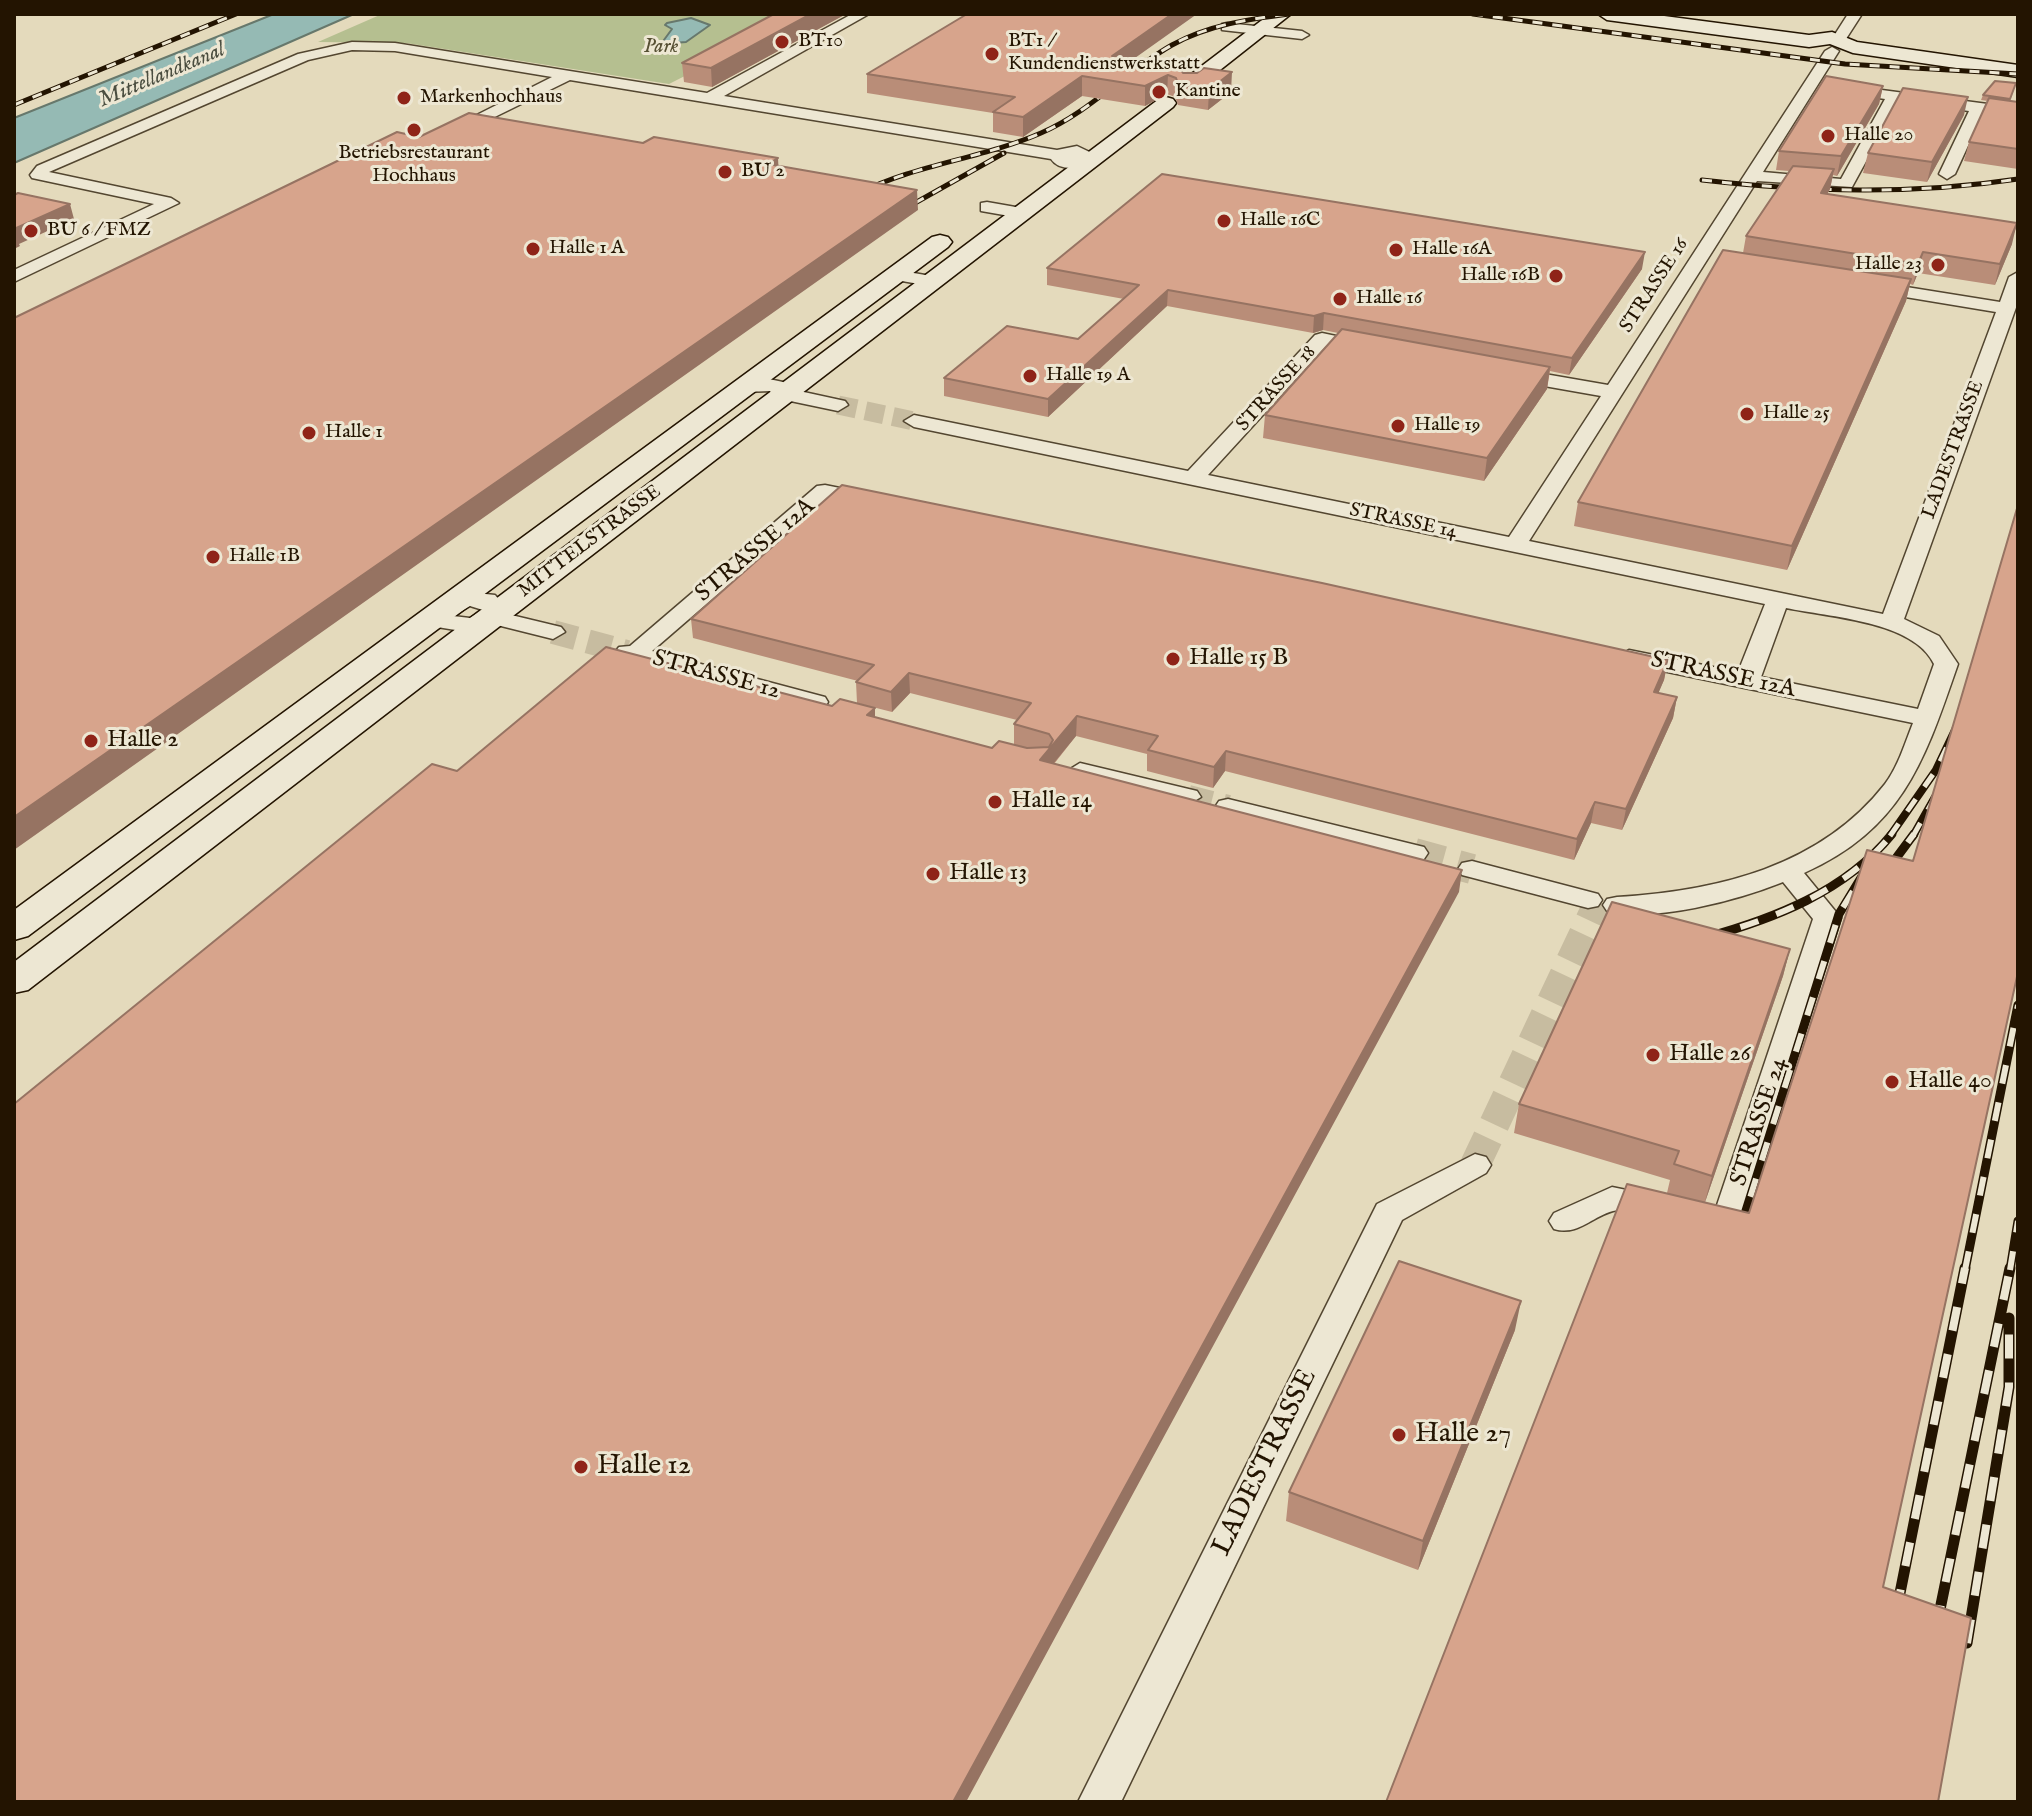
<!DOCTYPE html>
<style>
body{margin:0}
#map{position:relative;width:2032px;height:1816px;overflow:hidden;background:#e4dabc;font-family:"IM FELL English",serif}
canvas{display:block}
.frame{position:absolute;inset:0;border:16px solid #231401;pointer-events:none}
</style>
<div id="map">
<canvas width="2032" height="1816"></canvas>
<div class="frame"></div>
</div>
<script>
const ctx = document.querySelector('canvas').getContext('2d');
ctx.lineJoin = 'round';
function fill(path, color) { ctx.fillStyle = color; ctx.fill(path, 'evenodd'); }
function strokePath(path, color, width, dash) { ctx.strokeStyle = color; ctx.lineWidth = width; ctx.lineCap = dash ? 'butt' : 'round'; ctx.setLineDash(dash || []); ctx.stroke(path); }
function write(font, color, halo, rows, align = 'center') {
  ctx.font = font + ' "IM FELL English",serif'; ctx.lineWidth = 6; ctx.setLineDash([]); ctx.textBaseline = 'middle'; ctx.strokeStyle = halo; ctx.fillStyle = color; for (const [text, x, y, turn = 0] of rows) {
    ctx.save(); ctx.translate(x, y); ctx.rotate((+turn || 0) * Math.PI / 180); ctx.textAlign = isNaN(turn) ? turn : align; if (halo) ctx.strokeText(text, 0, 0); ctx.fillText(text, 0, 0); ctx.restore();
  }
}
const green = new Path2D(`
 M382 14H807L669 84 406 43 318 42Z`);
const water = new Path2D(`
 M274 14H354L14 163V118Z
 M691 18 710 25 686 42 661 44 672 29 665 25 667 23Z`);
const streetTunnelFar2 = new Path2D(`
 M838 405 914 421`);
const streetTunnelFar1 = new Path2D(`
 M553 632 627 652
 M1188 797 1228 807`);
const streetTunnel = new Path2D(`
 M1414 853 1472 869
 M1475 1165 1599 902`);
const street = new Path2D(`
 M852 14H869L724 96 1057 150 1077 146 1100 157C1089 168 1061 174 1051 159L570 80 454 137 449 135V129L552 77 395 51 352 50 308 60 49 172 171 198 179 203 14 282V270L154 204 32 178 30 175 37 166 298 54 352 42 395 43 707 93Z
 M1848 14H1862L1844 42H1834L1832 39Z
 M1227 23 1302 31 1309 35 1302 39 1222 30V24Z
 M1832 47 1839 51 1763 172 1841 179 1885 99 1839 92V86L1844 85 2018 108V118L1983 113 1955 174 1947 179 1939 174 1969 111 1899 101 1852 187 1757 181 1529 541 1883 614 1996 312 1869 291 1860 286 1869 281 2000 302 2009 277 2018 272V302L1904 619 1939 636 1958 664C1925 759 1904 828 1804 873L1841 918 1746 1215 1737 1233 1725 1237 1694 1228 1689 1220 1694 1212 1706 1208 1715 1211 1813 919 1783 882C1738 900 1654 923 1607 911L1603 905 1607 899 1617 897C1717 891 1820 867 1885 784 1898 767 1905 743 1913 723L1629 664 1617 657 1629 650 1738 672 1765 604 914 427 904 421 914 415 1188 471 1315 335 1322 333 1374 344 1377 348 1367 354 1326 346 1208 475 1509 537 1601 396 1510 380 1500 374 1510 368 1608 385 1825 51ZM1786 608C1829 617 1914 621 1934 664L1918 709 1761 677Z
 M987 202 1027 209 1029 213 1021 218 981 211V203Z
 M896 270 937 277 940 281 931 286 890 279V271Z
 M764 378 783 382 790 389 845 401 848 405 838 411 776 398 770 391 745 392 735 386 738 382Z
 M825 485 880 496 883 501 872 507 829 498 652 651 825 697 828 702 825 707 816 709 619 657 615 652 619 647 630 646 817 486Z
 M467 592 495 595 509 611 507 614 561 627 565 632 553 639 493 624 474 633 437 627 429 615C439 601 451 596 467 592ZM470 606 483 610 470 618 453 616Z
 M1080 763 1197 791 1201 797 1188 805 1071 776 1067 771Z
 M1228 799 1424 847 1428 853 1424 859 1414 861 1219 813 1215 807 1219 801Z
 M1472 861 1598 894 1602 900 1598 906 1588 908 1462 875 1458 869 1462 863Z
 M1475 1154 1486 1157 1491 1165 1486 1173 1402 1220 1121 1802H1078L1377 1204Z
 M1612 1187 1670 1199 1674 1207 1670 1215C1650 1221 1631 1206 1613 1211 1591 1217 1578 1236 1554 1229L1549 1221 1554 1213Z`);
const secondary = new Path2D(`
 M1270 14H1291L1196 89H1182L1179 85 1182 81Z
 M1598 14H1649L1809 35 1832 32 1857 42 2018 65V77L1853 53 1830 44 1809 47 1607 20Z
 M1166 97 1173 99 1176 103 1173 107 28 990 14 993V962L1159 99Z
 M940 235 948 237 952 242 948 247 28 936 14 940V910L932 237Z`);
const railFar3 = new Path2D(`
 M1473 14 1845 64 2018 74
 M14 105 236 14
 M1702 180C1808 192 1912 195 2018 179
 M857 194C916 164 981 159 1041 133 1090 112 1126 71 1172 45 1208 25 1249 19 1289 14
 M915 203 1004 153`);
const railFar2 = new Path2D(`
 M1890 836 1936 770 1956 728
 M1913 836 1935 797`);
const railFar1 = new Path2D(`
 M1885 873 1914 834
 M1704 938C1773 919 1845 892 1892 834
 M1739 1233 1839 914 1867 868
 M1965 1270 2018 1005
 M2010 1270 2018 1221`);
const rail = new Path2D(`
 M1896 1613 1965 1268
 M1936 1629 2010 1268
 M1967 1643 2009 1387V1318`);
const wall = new Path2D(`
 M774 14H846L712 87 684 82 682 63Z
 M1134 59 1183 73 1231 92 1208 110 1178 105 1175 97 1167 94 1145 106 1082 96 1023 137 993 132V113L867 93V74Z
 M2016 83 2010 101 2018 102V169L1964 161 1969 142 1988 101 1981 100 1983 95Z
 M1883 86 1879 104 1837 176 1833 175 1830 189 1827 194 2012 244 1995 285 1918 273 1913 285 1910 284 1906 301 1787 570 1574 526 1578 502 1743 253 1746 236 1789 171 1776 170 1779 151Z
 M1964 115 1927 182 1863 173 1868 153Z
 M1047 268 1642 269 1569 375 1550 371 1547 389 1484 481 1263 438 1265 415 1338 333 1323 330 1313 333 1167 306 1048 417 944 396V378L1078 339 1124 299 1047 285Z
 M691 619 1668 660 1664 680 1658 693 1677 697 1673 718 1622 830 1591 823 1574 860 1225 771 1213 788 1147 771V754L1076 736 1054 764 1459 892 457 771 832 706 875 708V717L992 748 1014 744V724L1017 720 910 693 892 712 857 703 856 682 858 681 693 638Z
 M1790 949 1783 976 1705 1202 1883 1587 1938 1802 1667 1193 1670 1180 1514 1133 1519 1104Z
 M1515 1330 1418 1570 1286 1521 1289 1492Z`);
const shadedWall = new Path2D(`
 M811 14H846L712 87 711 68Z
 M1172 14H1197L1111 75 1112 56Z
 M1232 72 1231 92 1208 110 1209 90Z
 M1168 75 1167 94 1145 106V86Z
 M1082 76V96L1023 137V117Z
 M1883 86 1879 104 1837 176 1841 156Z
 M1968 97 1964 115 1927 182 1932 162Z
 M778 158 779 178 768 164Z
 M1834 169 1830 189 1817 213 1821 193Z
 M917 190 918 210 14 850V817Z
 M70 204 74 219 19 244 20 246 14 249V229Z
 M2017 223 2012 244 1995 285 2000 264Z
 M1645 252 1642 269 1569 375 1572 358Z
 M1923 252 1918 273 1913 285 1918 264Z
 M1911 279 1906 301 1787 570 1792 546Z
 M1168 290 1167 306 1048 417V399Z
 M1324 313 1323 330 1313 333 1314 316Z
 M1550 367 1547 389 1484 481 1487 458Z
 M1668 660 1664 680 1650 713 1654 692Z
 M909 673 910 693 892 712 891 692Z
 M1677 697 1673 718 1622 830 1626 809Z
 M875 708V728L867 715Z
 M1077 716 1076 736 1039 781 1040 760Z
 M1226 751 1225 771 1213 788 1214 767Z
 M1595 802 1591 823 1574 860 1577 839Z
 M1462 870 1459 892 966 1802H953Z
 M1790 949 1783 976 1704 1205 1712 1176Z
 M1521 1301 1515 1330 1418 1570 1423 1541Z`);
const building = new Path2D(`
 M774 14H811L711 68 682 63Z
 M967 14H1172L1112 56 1177 64 1183 73H1197L1204 68 1232 72 1209 90 1179 86 1176 78 1168 75 1145 86 1082 76 1023 117 993 112 1015 97 867 74Z
 M1826 76 1883 86 1841 156 1779 151Z
 M1995 81 2016 83 2010 99 1983 95Z
 M1903 88 1968 97 1932 162 1868 153Z
 M1989 98 2018 102V149L1969 142Z
 M469 113 643 143 654 137 778 158 768 164 917 190 14 817V318L397 132 419 137Z
 M1793 166 1834 169 1821 193 2017 223 2000 264 1923 252 1918 264 1746 236Z
 M1162 174 1645 252 1572 358 1324 313 1314 316 1168 290 1048 399 944 378 1007 326 1078 339 1139 285 1047 268Z
 M18 193 70 204 14 229V195Z
 M1723 250 1911 279 1792 546 1578 502Z
 M1342 329 1550 367 1487 458 1265 415Z
 M842 485 1322 583 1668 660 1654 692 1677 697 1626 809 1595 802 1577 839 1226 751 1214 767 1148 750 1158 736 1077 716 1040 760 1462 870 953 1802H14V1104L432 764 457 771 606 647 832 706 840 699 875 708 867 715 992 748 999 741 1027 748 1049 747 1053 740 1049 734 1014 724 1031 703 909 673 891 692 856 682 874 665 691 619Z
 M2018 505V972L1883 1587 1971 1618 1938 1802H1386L1627 1184 1749 1213 1867 850 1913 861Z
 M1612 902 1790 949 1712 1176 1674 1164 1679 1151 1519 1104Z
 M1399 1261 1521 1301 1423 1541 1289 1492Z`);
const markers = [
 [782,42,8,"#8f2418"],
 [992,54,8,"#8f2418"],
 [1159,92,8,"#8f2418"],
 [404,98,8,"#8f2418"],
 [414,130,8,"#8f2418"],
 [1828,136,8,"#8f2418"],
 [725,172,8,"#8f2418"],
 [1224,221,8,"#8f2418"],
 [31,231,8,"#8f2418"],
 [533,249,8,"#8f2418"],
 [1396,250,8,"#8f2418"],
 [1938,265,8,"#8f2418"],
 [1556,276,8,"#8f2418"],
 [1340,299,8,"#8f2418"],
 [1030,376,8,"#8f2418"],
 [1747,414,8,"#8f2418"],
 [1398,426,8,"#8f2418"],
 [309,433,8,"#8f2418"],
 [213,557,8,"#8f2418"],
 [1173,659,8,"#8f2418"],
 [91,741,8,"#8f2418"],
 [995,802,8,"#8f2418"],
 [933,874,8,"#8f2418"],
 [1653,1055,8,"#8f2418"],
 [1892,1082,8,"#8f2418"],
 [1399,1435,8,"#8f2418"],
 [581,1467,8,"#8f2418"]
];
const farPoinames = [
 ["BT10",798,42],
 ["BT1 /",1008,42],
 ["Kundendienstwerkstatt",1008,65],
 ["Kantine",1175,92],
 ["Markenhochhaus",420,98],
 ["Halle 20",1844,136],
 ["Betriebsrestaurant",414,154,"center"],
 ["Hochhaus",414,177,"center"],
 ["BU 2",741,172],
 ["Halle 16C",1240,221],
 ["BU 6 / FMZ",47,231],
 ["Halle 1 A",549,249],
 ["Halle 16A",1412,250],
 ["Halle 23",1922,265,"right"],
 ["Halle 16B",1540,276,"right"],
 ["Halle 16",1356,299],
 ["Halle 19 A",1046,376],
 ["Halle 25",1763,414],
 ["Halle 19",1414,426],
 ["Halle 1",325,433],
 ["Halle 1B",229,557]
];
const farParknames = [
 ["Park",661,48]
];
const farStreetnames = [
 ["STRASSE 16",1655,286,-57],
 ["STRASSE 18",1277,389,-48],
 ["LADESTRASSE",1954,450,-70],
 ["STRASSE 14",1403,522,12],
 ["MITTELSTRASSE",590,542,-37]
];
const farWaternames = [
 ["Mittellandkanal",162,76,-23]
];
const streetNames = [
 ["STRASSE 12A",756,551,-40],
 ["STRASSE 12",716,676,15],
 ["STRASSE 12A",1723,676,12],
 ["STRASSE 24",1760,1122,-72]
];
const poiNames = [
 ["Halle 15 B",1189,659],
 ["Halle 2",107,741],
 ["Halle 14",1011,802],
 ["Halle 13",949,874],
 ["Halle 26",1669,1055],
 ["Halle 40",1908,1082]
];
const nearPoinames = [
 ["Halle 27",1415,1435],
 ["Halle 12",597,1467]
];
const nearStreetnames = [
 ["LADESTRASSE",1266,1463,-64]
];
fill(green, '#b5bf90');
fill(water, '#95bab4');
strokePath(water, '#67786c', 2);
strokePath(streetTunnelFar2, '#c7bca0', 19, [19, 9]);
strokePath(streetTunnelFar1, '#c7bca0', 24, [24, 12]);
strokePath(streetTunnel, '#c7bca0', 30, [30, 15]);
strokePath(street, '#534630', 3);
strokePath(secondary, '#231401', 3);
fill(street, '#ede7d3');
fill(secondary, '#ede7d3');
strokePath(railFar3, '#231401', 5);
strokePath(railFar2, '#231401', 8);
strokePath(railFar1, '#231401', 9);
strokePath(rail, '#231401', 11);
strokePath(railFar3, '#ede7d3', 3, [10]);
strokePath(railFar2, '#ede7d3', 5, [15]);
strokePath(railFar1, '#ede7d3', 6, [19]);
strokePath(rail, '#ede7d3', 8, [24]);
fill(wall, '#b98d78');
fill(shadedWall, '#967362');
fill(building, '#d7a48c');
strokePath(building, '#967362', 2);
for (const [x, y, r, color] of markers) { const dot = new Path2D(); dot.arc(x, y, r, 0, 2 * Math.PI); ctx.fillStyle = color; ctx.fill(dot); strokePath(dot, '#ede7d3', 3); }
write('20px', '#231401', '#ede7d3', farPoinames, 'left');
write('italic 20px', '#565033', '#ede7d3', farParknames);
write('20px', '#231401', '#ede7d3', farStreetnames);
write('italic 22px', '#4b4e40', '#ede7d3', farWaternames);
write('24px', '#231401', '#ede7d3', streetNames);
write('24px', '#231401', '#ede7d3', poiNames, 'left');
write('28px', '#231401', '#ede7d3', nearPoinames, 'left');
write('28px', '#231401', '#ede7d3', nearStreetnames);
</script>
